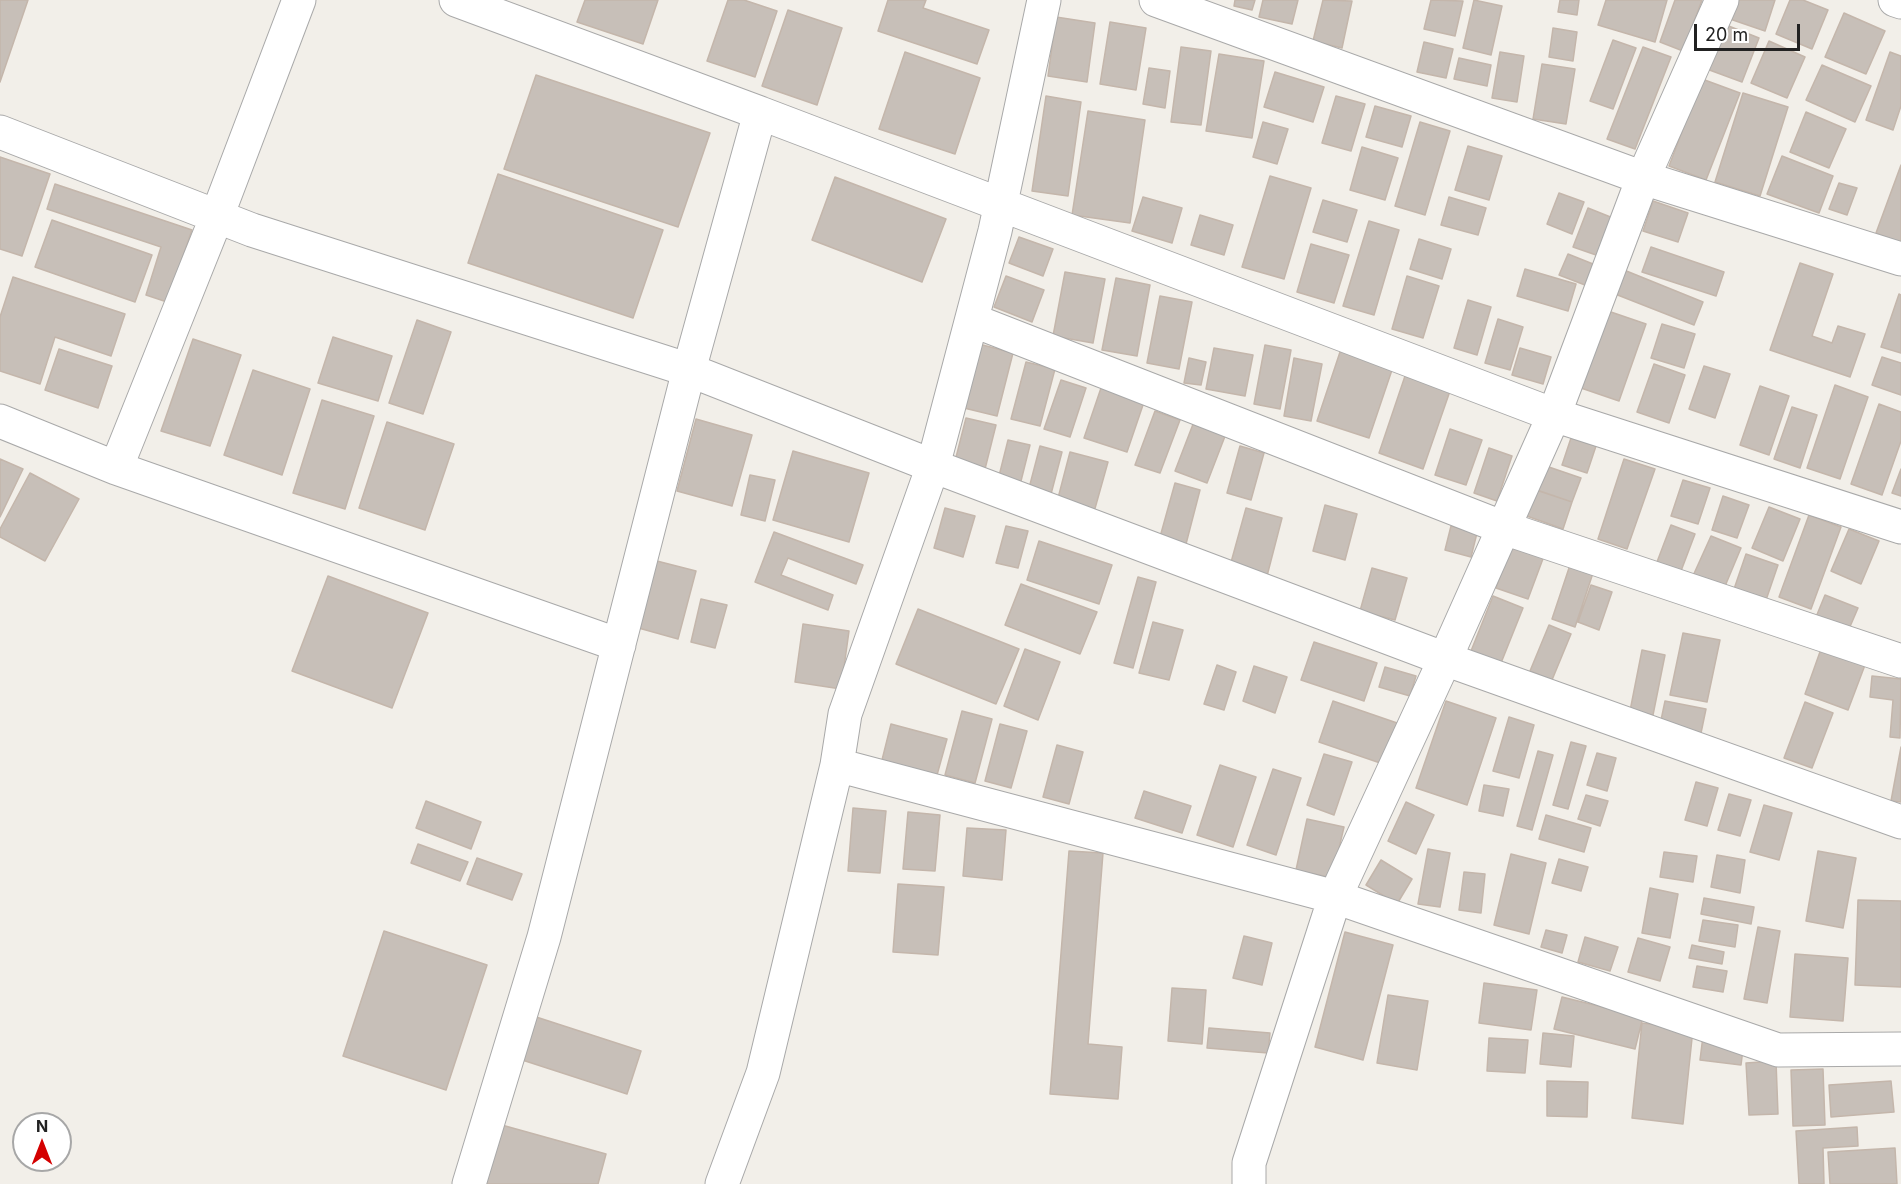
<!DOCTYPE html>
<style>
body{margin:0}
#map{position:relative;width:1901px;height:1184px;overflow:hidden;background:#f2efe9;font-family:Inter,sans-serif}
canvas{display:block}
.north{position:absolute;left:12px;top:1112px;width:60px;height:60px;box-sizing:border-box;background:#fff;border:2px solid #a7a7a7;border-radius:50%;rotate:0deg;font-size:16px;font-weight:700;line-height:24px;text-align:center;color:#222}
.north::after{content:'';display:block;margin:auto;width:21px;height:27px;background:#d40000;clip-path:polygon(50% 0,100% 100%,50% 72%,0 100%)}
.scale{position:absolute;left:1694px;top:24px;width:106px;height:27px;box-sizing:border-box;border:3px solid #222;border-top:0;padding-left:8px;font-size:18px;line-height:21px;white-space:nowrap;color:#222;-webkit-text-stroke:4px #fff;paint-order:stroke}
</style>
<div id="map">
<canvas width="1901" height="1184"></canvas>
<div class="north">N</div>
<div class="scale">20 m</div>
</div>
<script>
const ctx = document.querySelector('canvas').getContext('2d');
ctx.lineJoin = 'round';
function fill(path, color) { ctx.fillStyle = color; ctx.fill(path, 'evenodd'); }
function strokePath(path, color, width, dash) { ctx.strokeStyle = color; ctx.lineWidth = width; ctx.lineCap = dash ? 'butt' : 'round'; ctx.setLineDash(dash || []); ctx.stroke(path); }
const building = new Path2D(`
 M0 0H28L0 82Z
 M585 0H658L643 44 577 22Z
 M728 0H744L777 11 755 77 707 61Z
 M888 0H926L923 8 989 30 977 64 878 31Z
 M1235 0H1255L1252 10 1234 6Z
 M1263 0H1298L1292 24 1259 17Z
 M1323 0 1352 1 1342 48 1313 41Z
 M1431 0 1463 1 1455 36 1424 29Z
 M1474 0 1502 6 1491 55 1463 48Z
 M1560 0H1579L1577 15 1558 12Z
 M1606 0H1667L1655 42 1598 25Z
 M1675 0H1702L1683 51 1660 42Z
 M1733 0H1775L1765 31 1727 18Z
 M1790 0H1803L1828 10 1812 49 1776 34Z
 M788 10 842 28 817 105 762 86Z
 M1844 13 1885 31 1866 74 1825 57Z
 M1056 17 1095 23 1087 82 1048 76Z
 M1110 22 1146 28 1136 90 1100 84Z
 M1721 23 1759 38 1742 82 1704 68Z
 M1553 28 1577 32 1573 61 1549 57Z
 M1613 40 1636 48 1613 109 1590 101Z
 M1769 41 1805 57 1787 98 1751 83Z
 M1424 42 1453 49 1446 78 1417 72Z
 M1181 47 1211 51 1201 125 1171 122Z
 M1643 47 1671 57 1635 149 1607 139Z
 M905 52 980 78 955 154 879 129Z
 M1500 52 1524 56 1517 102 1492 98Z
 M1890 52 1901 56V106L1893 130 1866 120Z
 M1219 54 1264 61 1252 138 1206 131Z
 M1459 58 1491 65 1487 86 1454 79Z
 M1542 64 1575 69 1566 124 1533 119Z
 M1822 65 1871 86 1855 122 1806 100Z
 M1149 68 1170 71 1165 108 1143 104Z
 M1275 72 1324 87 1313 122 1264 107Z
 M536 75 710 133 678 227 504 169Z
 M1702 79 1740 93 1706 180 1669 166Z
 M1743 93 1788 107 1760 196 1715 182Z
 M1046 96 1081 102 1068 196 1032 191Z
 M1336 96 1365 104 1351 151 1322 143Z
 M1375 106 1411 116 1402 147 1366 137Z
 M1088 111 1145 120 1130 223 1072 215Z
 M1806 112 1846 129 1829 168 1790 152Z
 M1263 122 1288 129 1277 164 1253 157Z
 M1420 122 1450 131 1425 215 1395 206Z
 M1468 146 1502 156 1489 200 1455 190Z
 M1362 147 1398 158 1385 200 1350 190Z
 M1782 156 1833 176 1819 213 1767 194Z
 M0 157 50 174 22 256 0 249Z
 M1901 165V243L1876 233Z
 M498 174 663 230 633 318 468 263Z
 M1270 176 1311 188 1284 279 1242 267Z
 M835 177 946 219 922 282 812 240Z
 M1839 183 1857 188 1847 215 1829 209Z
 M55 184 192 230 167 302 146 295 161 247 47 209Z
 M1559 193 1584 202 1572 234 1547 224Z
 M1143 197 1182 208 1172 243 1132 231Z
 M1449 197 1486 208 1478 235 1441 225Z
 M1323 200 1357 210 1347 242 1313 232Z
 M1653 201 1688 213 1678 242 1643 231Z
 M1588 208 1613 218 1599 256 1573 247Z
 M1200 215 1233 225 1224 255 1191 245Z
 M52 220 152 255 135 302 35 267Z
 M1369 221 1399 230 1374 315 1343 306Z
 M1019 237 1053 249 1043 276 1009 263Z
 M1419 239 1451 249 1442 279 1410 269Z
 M1311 244 1349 255 1334 303 1297 292Z
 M1651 247 1724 272 1716 296 1642 272Z
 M1568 254 1593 264 1585 285 1559 275Z
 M1800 263 1833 274 1812 336 1832 343 1838 326 1865 334 1850 377 1770 350Z
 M1619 268 1703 302 1694 325 1610 292Z
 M1525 269 1576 284 1568 311 1517 296Z
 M1065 272 1105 279 1093 343 1053 336Z
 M1006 276 1044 290 1032 322 994 307Z
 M1407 276 1439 286 1423 338 1392 329Z
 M13 277 125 314 111 356 55 337 40 384 0 371V317Z
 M1116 278 1150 285 1137 356 1102 350Z
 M1899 294 1901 295V353L1881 347Z
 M1160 296 1192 302 1179 369 1147 363Z
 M1468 300 1491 307 1477 355 1454 348Z
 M1608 311 1646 324 1619 401 1581 388Z
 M1498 319 1523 327 1510 370 1485 363Z
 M417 320 451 332 423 414 389 403Z
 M1662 324 1695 334 1684 368 1651 358Z
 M333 337 392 356 378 401 318 383Z
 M193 339 241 355 210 446 161 431Z
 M979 344 1013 353 997 416 964 408Z
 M1265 345 1291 350 1280 409 1254 404Z
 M1342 346 1394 364 1369 438 1317 421Z
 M1214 348 1253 355 1245 396 1206 389Z
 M1520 348 1551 357 1543 384 1512 375Z
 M59 349 112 366 98 408 45 390Z
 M1882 357 1901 363V395L1872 385Z
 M1189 358 1206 362 1201 385 1184 383Z
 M1294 358 1322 364 1311 421 1284 416Z
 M1026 362 1055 369 1040 426 1011 419Z
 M1654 364 1685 375 1669 423 1637 412Z
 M1704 366 1730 374 1715 418 1689 409Z
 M253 370 310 389 282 475 224 455Z
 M1405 376 1450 391 1423 469 1379 453Z
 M1061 380 1086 388 1070 437 1044 429Z
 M1835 385 1868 397 1840 479 1807 468Z
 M1760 386 1789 396 1769 455 1740 445Z
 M1101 388 1144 402 1127 452 1084 438Z
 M322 400 374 416 345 509 293 493Z
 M1879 404 1901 412V441L1882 495 1851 484Z
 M1792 407 1817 415 1800 468 1774 459Z
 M1155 411 1180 420 1160 473 1135 465Z
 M966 418 996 425 983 477 953 469Z
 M696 419 752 435 732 506 677 491Z
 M1195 419 1227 431 1207 483 1175 471Z
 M387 422 454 444 425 530 359 508Z
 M1450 429 1482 440 1466 485 1435 475Z
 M1571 438 1596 446 1587 473 1562 465Z
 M1008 440 1030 445 1020 485 998 480Z
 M1040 446 1062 452 1050 498 1028 492Z
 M1240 446 1264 453 1251 500 1227 493Z
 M1489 448 1512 456 1497 501 1474 493Z
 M793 451 869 473 849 542 773 520Z
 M1070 452 1108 462 1094 512 1057 502Z
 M0 459 23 469 0 517Z
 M1624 459 1655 469 1627 549 1598 539Z
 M1543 465 1581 478 1572 502 1534 489Z
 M1901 469V496L1892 493Z
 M30 473 79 499 45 561 0 537V529Z
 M750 475 775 480 765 521 741 515Z
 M1683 480 1710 488 1698 524 1671 516Z
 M1175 483 1200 490 1186 544 1160 537Z
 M1533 489 1572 502 1563 529 1524 515Z
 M1723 496 1749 505 1737 538 1712 530Z
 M1325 505 1357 514 1345 560 1313 551Z
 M1769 507 1800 519 1783 561 1752 548Z
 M945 508 975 516 963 557 934 548Z
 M1246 508 1282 518 1267 576 1230 566Z
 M1809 515 1841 527 1811 609 1779 597Z
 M1671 525 1695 534 1681 571 1657 562Z
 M1006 526 1028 531 1018 568 996 563Z
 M1451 526 1477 533 1471 557 1445 550Z
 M1849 529 1879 541 1861 584 1831 571Z
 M774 532 863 565 856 584 788 558 781 575 833 595 828 610 755 582Z
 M1711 536 1741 548 1723 591 1692 578Z
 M1039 541 1112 565 1099 604 1027 580Z
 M1511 545 1544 556 1528 599 1496 588Z
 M1746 554 1778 565 1765 603 1733 592Z
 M653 560 696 571 678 639 635 627Z
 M1571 562 1594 570 1575 627 1552 619Z
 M1372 568 1407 578 1395 620 1360 611Z
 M328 576 428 613 392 708 292 671Z
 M1138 577 1156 582 1133 668 1114 663Z
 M1021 584 1097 612 1080 654 1005 625Z
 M1591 585 1612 592 1599 630 1578 622Z
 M1825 595 1858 608 1849 629 1816 617Z
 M1493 596 1523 608 1501 663 1471 651Z
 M701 599 727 605 715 648 691 642Z
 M918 609 1019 649 996 704 896 664Z
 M1153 622 1183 630 1169 680 1139 673Z
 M803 624 849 631 841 689 795 682Z
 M1549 625 1571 634 1552 680 1530 671Z
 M1683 633 1720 640 1707 702 1670 695Z
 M1314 642 1377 663 1364 701 1301 680Z
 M1025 649 1060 662 1038 720 1004 706Z
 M1821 649 1865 665 1848 710 1805 694Z
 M1642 650 1665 655 1653 715 1630 711Z
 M1217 665 1236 672 1224 710 1204 704Z
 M1254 666 1287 677 1275 713 1243 701Z
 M1385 667 1416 676 1410 696 1379 687Z
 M1872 676 1901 679 1900 738 1890 737 1893 700 1870 697Z
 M1333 701 1400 724 1386 765 1319 742Z
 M1446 701 1496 718 1467 805 1416 788Z
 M1665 701 1706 709 1701 733 1660 725Z
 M1805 702 1833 713 1812 768 1784 758Z
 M962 711 992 719 975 783 945 775Z
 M1509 717 1534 725 1519 778 1493 771Z
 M891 724 947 739 937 775 882 760Z
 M1000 724 1027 731 1011 788 985 781Z
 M1571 742 1586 746 1568 809 1553 805Z
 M1057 745 1083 752 1069 804 1043 797Z
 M1901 747V802L1891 801Z
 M1538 751 1553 755 1532 830 1517 826Z
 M1597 753 1616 758 1607 791 1587 785Z
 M1324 754 1352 762 1334 815 1307 805Z
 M1220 765 1256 777 1233 847 1197 835Z
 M1273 769 1301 778 1276 855 1247 845Z
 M1696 782 1718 788 1707 826 1685 820Z
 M1484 785 1509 789 1503 816 1479 811Z
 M1144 791 1191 806 1182 833 1135 818Z
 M1729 794 1751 800 1740 836 1718 830Z
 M1586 795 1608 801 1600 826 1578 819Z
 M426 801 481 822 471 849 416 828Z
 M1406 802 1434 815 1416 854 1388 841Z
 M1764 805 1792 813 1779 860 1750 852Z
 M853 808 886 811 880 873 848 871Z
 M908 812 940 815 935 871 903 869Z
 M1546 815 1591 828 1584 852 1539 839Z
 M1307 819 1344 827 1332 878 1296 870Z
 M967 828 1006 830 1002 880 963 876Z
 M418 844 468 862 460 881 411 863Z
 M1428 849 1450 853 1440 907 1418 904Z
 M1069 851 1103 853 1088 1044 1122 1047 1118 1099 1050 1094Z
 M1818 851 1856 858 1843 928 1806 921Z
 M1664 852 1697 856 1693 882 1660 877Z
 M1511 854 1546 863 1529 934 1494 925Z
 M1717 855 1745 860 1740 893 1711 887Z
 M477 858 522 874 512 900 467 884Z
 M1559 859 1588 867 1581 891 1552 883Z
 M1381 860 1412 879 1397 904 1366 885Z
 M1464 872 1485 874 1481 913 1459 910Z
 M898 884 944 887 938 955 893 952Z
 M1650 888 1678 894 1670 938 1642 933Z
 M1704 898 1754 907 1751 924 1701 914Z
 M1858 900 1901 901V987L1855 985Z
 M1703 920 1738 925 1735 947 1699 941Z
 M1758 927 1780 931 1767 1003 1744 999Z
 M1546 930 1567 935 1562 953 1541 947Z
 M384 931 487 965 446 1090 343 1056Z
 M1345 932 1393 945 1363 1060 1315 1047Z
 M1244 936 1272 943 1262 985 1233 978Z
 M1585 937 1618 947 1610 971 1578 962Z
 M1638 938 1670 947 1660 981 1628 972Z
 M1692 945 1724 952 1722 964 1689 958Z
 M1795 954 1848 958 1843 1021 1790 1017Z
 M1697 966 1727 971 1723 992 1693 987Z
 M1484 983 1537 990 1531 1030 1479 1023Z
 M1172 988 1206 990 1202 1044 1168 1041Z
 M1388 995 1428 1001 1417 1070 1377 1063Z
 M1562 997 1643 1017 1635 1049 1554 1029Z
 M527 1014 641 1051 627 1094 513 1057Z
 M1642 1023 1693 1029 1683 1124 1632 1118Z
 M1209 1028 1270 1033 1268 1053 1207 1048Z
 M1543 1033 1574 1036 1571 1067 1540 1064Z
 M1703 1036 1744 1041 1741 1065 1700 1060Z
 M1489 1038 1528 1040 1525 1073 1487 1071Z
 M1776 1061 1778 1114 1749 1115 1746 1063Z
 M1823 1069 1825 1125 1793 1126 1791 1070Z
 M1547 1081 1588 1082 1587 1117 1547 1116Z
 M1891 1081 1894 1112 1831 1117 1829 1085Z
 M491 1122 606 1154 598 1184H474Z
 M1857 1127 1858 1146 1823 1148 1824 1184H1799L1796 1131Z
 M1895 1148 1897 1184H1830L1828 1152Z`);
const minor = new Path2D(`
 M456 0 760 113 689 370 544 937 469 1184
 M1156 0 1643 178 1901 259
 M1895 0 1901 2
 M760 113 1554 415 1901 527
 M0 132 252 230 689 370 933 466 1445 659 1901 822
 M972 320 1504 528 1901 661
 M0 421 116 468 619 645
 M116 468 217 216 299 0
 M837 765 1335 897 1778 1050 1901 1049
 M722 1184 763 1073 837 765 845 714 933 466 995 231 1044 0
 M1249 1184V1163L1335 897 1445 659 1554 415 1643 178 1722 0`);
fill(building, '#c7bfb8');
strokePath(building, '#c4b6ab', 1.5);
strokePath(minor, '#a9a9a9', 35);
strokePath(minor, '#fff', 33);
</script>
